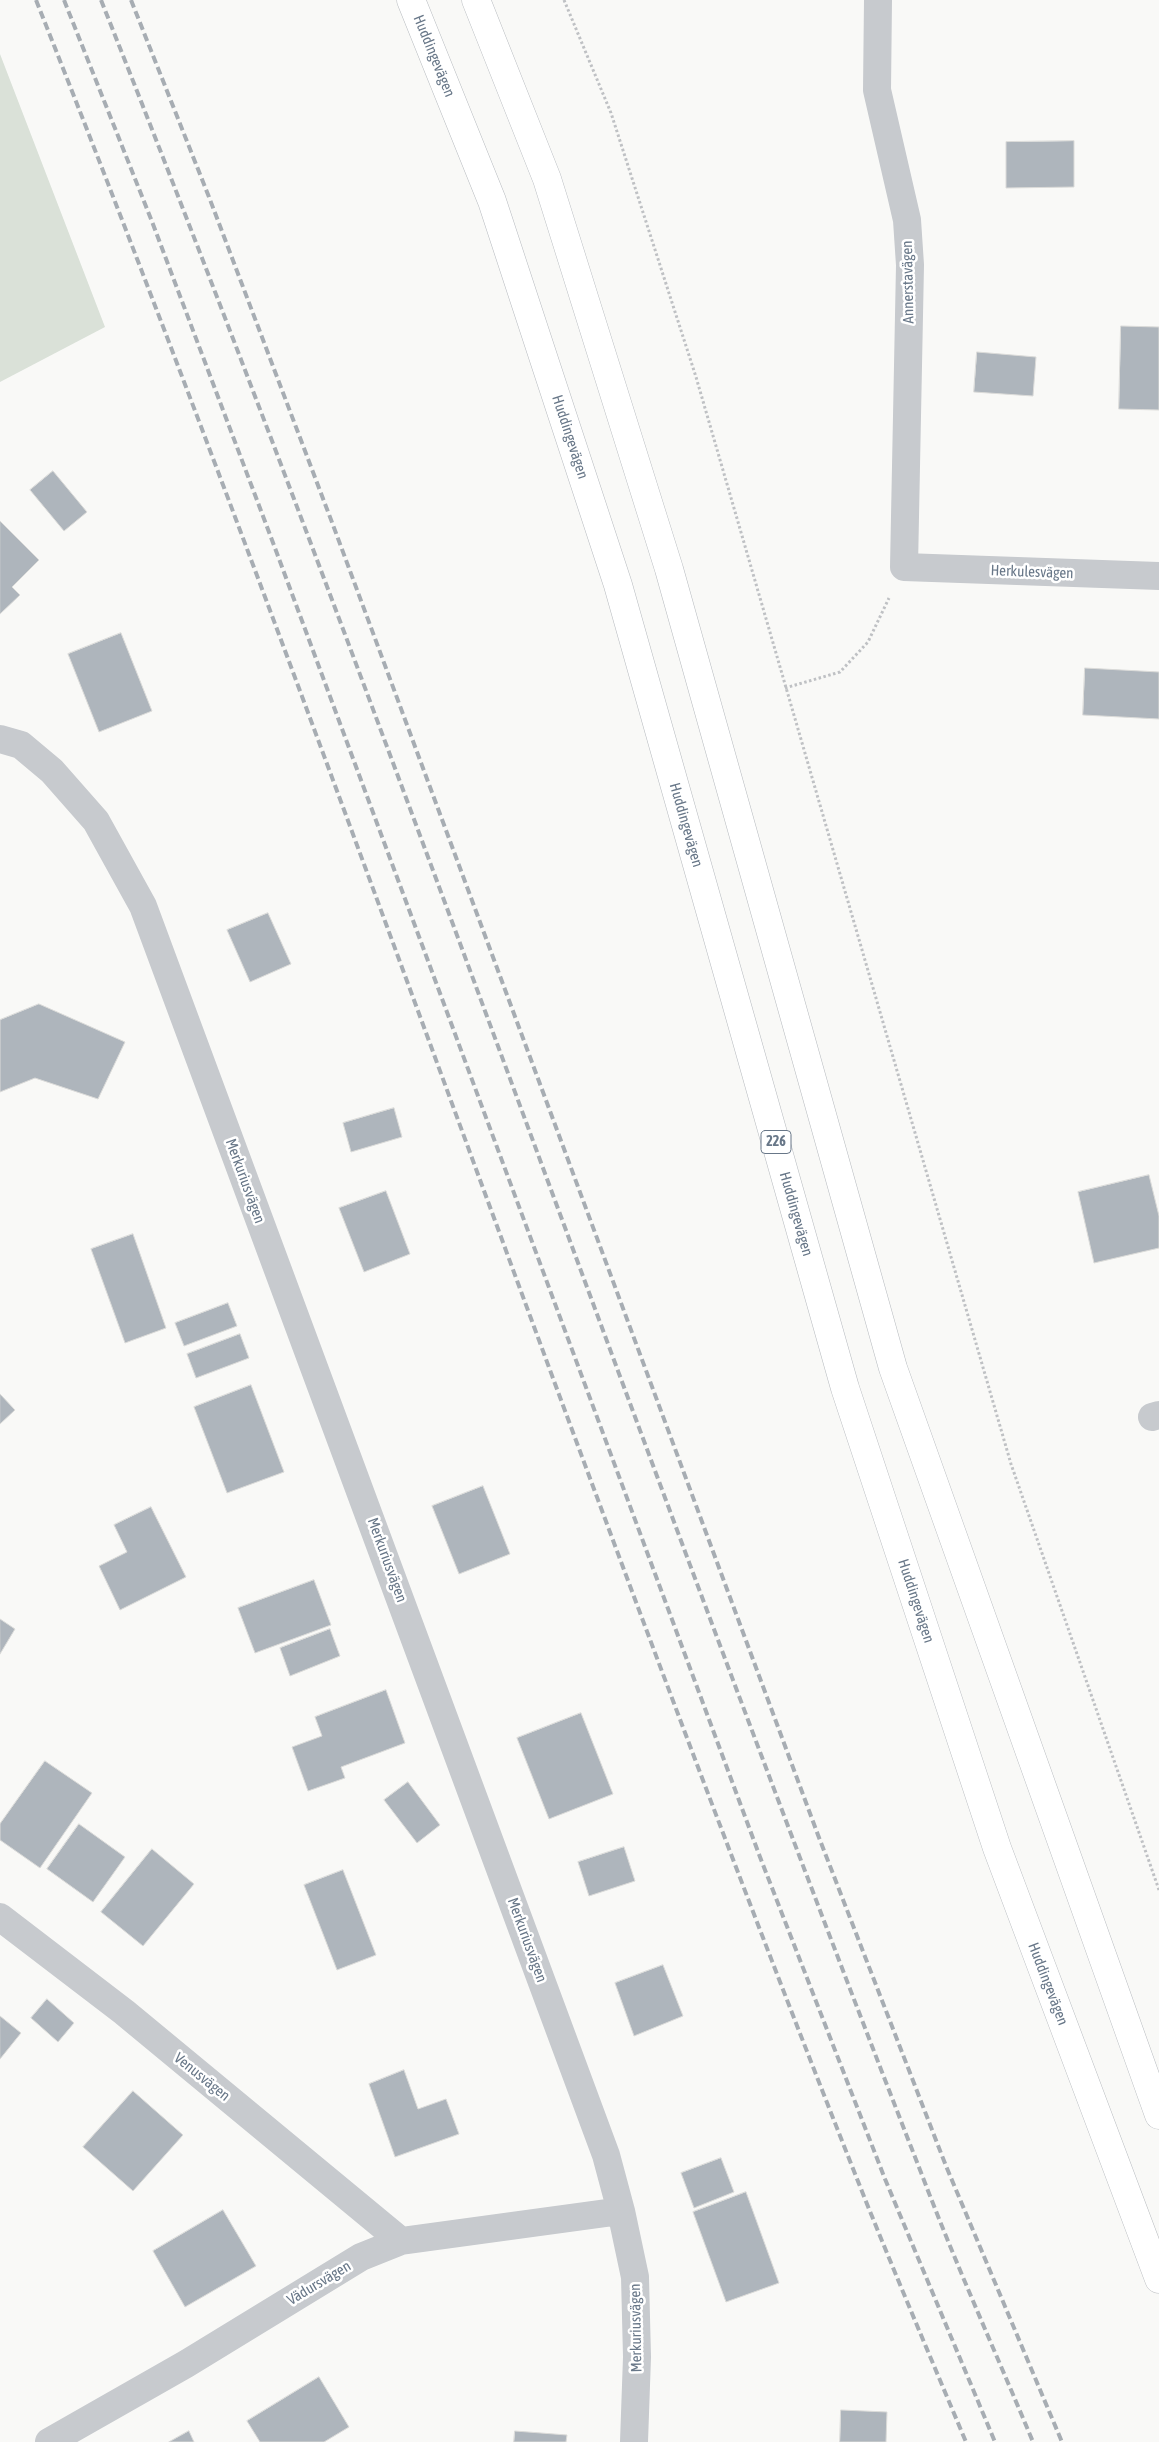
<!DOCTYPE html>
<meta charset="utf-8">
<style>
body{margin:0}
canvas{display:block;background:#f9f9f7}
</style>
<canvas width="1159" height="2442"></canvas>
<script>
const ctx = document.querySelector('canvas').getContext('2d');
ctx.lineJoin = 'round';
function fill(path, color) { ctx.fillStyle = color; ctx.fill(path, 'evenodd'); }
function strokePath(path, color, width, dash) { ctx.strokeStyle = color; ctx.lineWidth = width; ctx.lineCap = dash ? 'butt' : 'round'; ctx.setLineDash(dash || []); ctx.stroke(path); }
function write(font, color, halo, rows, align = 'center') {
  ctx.font = font + ' "Asap Condensed",sans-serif'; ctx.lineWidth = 5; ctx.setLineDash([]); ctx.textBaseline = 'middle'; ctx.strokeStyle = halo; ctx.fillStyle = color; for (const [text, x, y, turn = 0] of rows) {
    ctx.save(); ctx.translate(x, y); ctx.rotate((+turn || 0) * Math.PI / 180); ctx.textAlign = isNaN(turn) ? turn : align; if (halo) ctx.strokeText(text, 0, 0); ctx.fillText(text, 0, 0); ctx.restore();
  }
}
const green = new Path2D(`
 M0 54 105 327 0 382Z`);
const building = new Path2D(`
 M1074 141V187L1006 188V142Z
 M1121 326 1159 327V410L1119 409Z
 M977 352 1036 357 1033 396 974 392Z
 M53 471 87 512 64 531 30 490Z
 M0 521 39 560 12 587 20 595 0 614Z
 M121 633 152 711 99 732 68 654Z
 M1085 668 1159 672V719L1083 715Z
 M268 913 291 964 250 982 227 930Z
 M39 1004 125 1042 98 1099 35 1078 0 1092V1020Z
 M394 1108 402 1137 351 1152 343 1123Z
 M1149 1175 1159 1216V1248L1094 1263 1078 1192Z
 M386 1191 410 1254 364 1272 339 1208Z
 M133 1234 166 1328 125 1343 91 1249Z
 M228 1303 237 1326 184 1346 175 1323Z
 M240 1334 249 1358 196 1378 187 1354Z
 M251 1385 284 1472 227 1493 194 1407Z
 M0 1394 15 1410 0 1424Z
 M483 1486 510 1554 459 1574 432 1506Z
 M151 1507 186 1577 120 1610 99 1566 127 1552 114 1525Z
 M314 1580 331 1625 255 1653 238 1608Z
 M0 1619 15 1629 0 1654Z
 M330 1629 340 1656 290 1676 280 1648Z
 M386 1690 405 1743 341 1767 345 1778 308 1791 292 1747 322 1736 315 1717Z
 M581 1713 613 1794 549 1819 517 1738Z
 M45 1761 92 1793 40 1868 0 1840V1824Z
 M408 1782 440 1825 417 1843 384 1800Z
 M79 1824 125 1857 93 1902 47 1869Z
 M624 1847 635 1881 589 1896 578 1862Z
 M152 1849 194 1884 143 1946 101 1912Z
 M343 1870 376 1955 337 1970 304 1885Z
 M663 1965 683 2016 634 2036 615 1983Z
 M47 1999 74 2023 58 2042 31 2018Z
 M0 2016 21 2033 0 2059Z
 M404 2070 418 2109 446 2099 459 2134 395 2157 369 2084Z
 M133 2091 183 2135 133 2191 83 2147Z
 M721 2158 734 2192 694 2208 681 2173Z
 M746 2192 779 2283 726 2302 693 2212Z
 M223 2210 256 2266 185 2307 153 2251Z
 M319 2377 349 2427 324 2442H260L247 2421Z
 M841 2410 887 2412 886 2442H840Z
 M189 2431 194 2442H169Z
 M515 2431 567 2435 566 2442H514Z`);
const path = new Path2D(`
 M564 0 611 113 696 377 1011 1464 1159 1890
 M785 688 840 672 868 642 889 598`);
const street = new Path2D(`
 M878 0 877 90 907 220 910 265 904 567 1159 576
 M0 739 21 745 52 771 96 821 143 906 606 2155 621 2211 635 2277 637 2357 634 2442
 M1152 1417 1159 1415
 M0 1917 124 2012 401 2241
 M49 2442 186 2364 361 2257 401 2241 621 2211`);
const primary = new Path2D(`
 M411 0 492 201 618 585 845 1388 997 1848 1159 2279
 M476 0 547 179 669 569 893 1368 1159 2115`);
const rail = new Path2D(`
 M36 0C325 728 576 1471 865 2199 898 2281 932 2361 966 2442
 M64 0 151 219 275 548 760 1857 885 2179 995 2442
 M101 0C387 720 640 1453 922 2175 956 2265 996 2353 1033 2442
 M131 0 209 197 333 525 818 1835 946 2166 1062 2442`);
const shields = [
 [776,1142,30]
];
const shieldNames = [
 ["226",776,1142]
];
const streetNames = [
 ["Huddingevägen",434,56,68],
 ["Annerstavägen",908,282,-91],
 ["Huddingevägen",570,437,72],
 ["Herkulesvägen",1032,572,2],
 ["Huddingevägen",686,825,74],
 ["Merkuriusvägen",245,1181,70],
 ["Huddingevägen",796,1214,74],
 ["Merkuriusvägen",387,1560,70],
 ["Huddingevägen",916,1601,72],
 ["Merkuriusvägen",527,1940,70],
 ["Huddingevägen",1048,1984,69],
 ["Venusvägen",202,2077,39],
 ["Vädursvägen",319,2283,-31],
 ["Merkuriusvägen",636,2328,-91]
];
fill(green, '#dae1d8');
fill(building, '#aeb5bc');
strokePath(building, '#dbdbd9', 1);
strokePath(primary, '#b8bcc0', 29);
strokePath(path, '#bfc1c4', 3, [2.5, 2.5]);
strokePath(street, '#c7cace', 28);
strokePath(primary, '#fff', 28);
strokePath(rail, '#a7adb3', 4, [8, 4]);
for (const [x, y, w] of shields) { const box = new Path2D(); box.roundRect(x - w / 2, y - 11.5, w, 23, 4); ctx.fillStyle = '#fff'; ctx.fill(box); strokePath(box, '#687788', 1); }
write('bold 14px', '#687788', null, shieldNames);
write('15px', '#687788', '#fff', streetNames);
</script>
